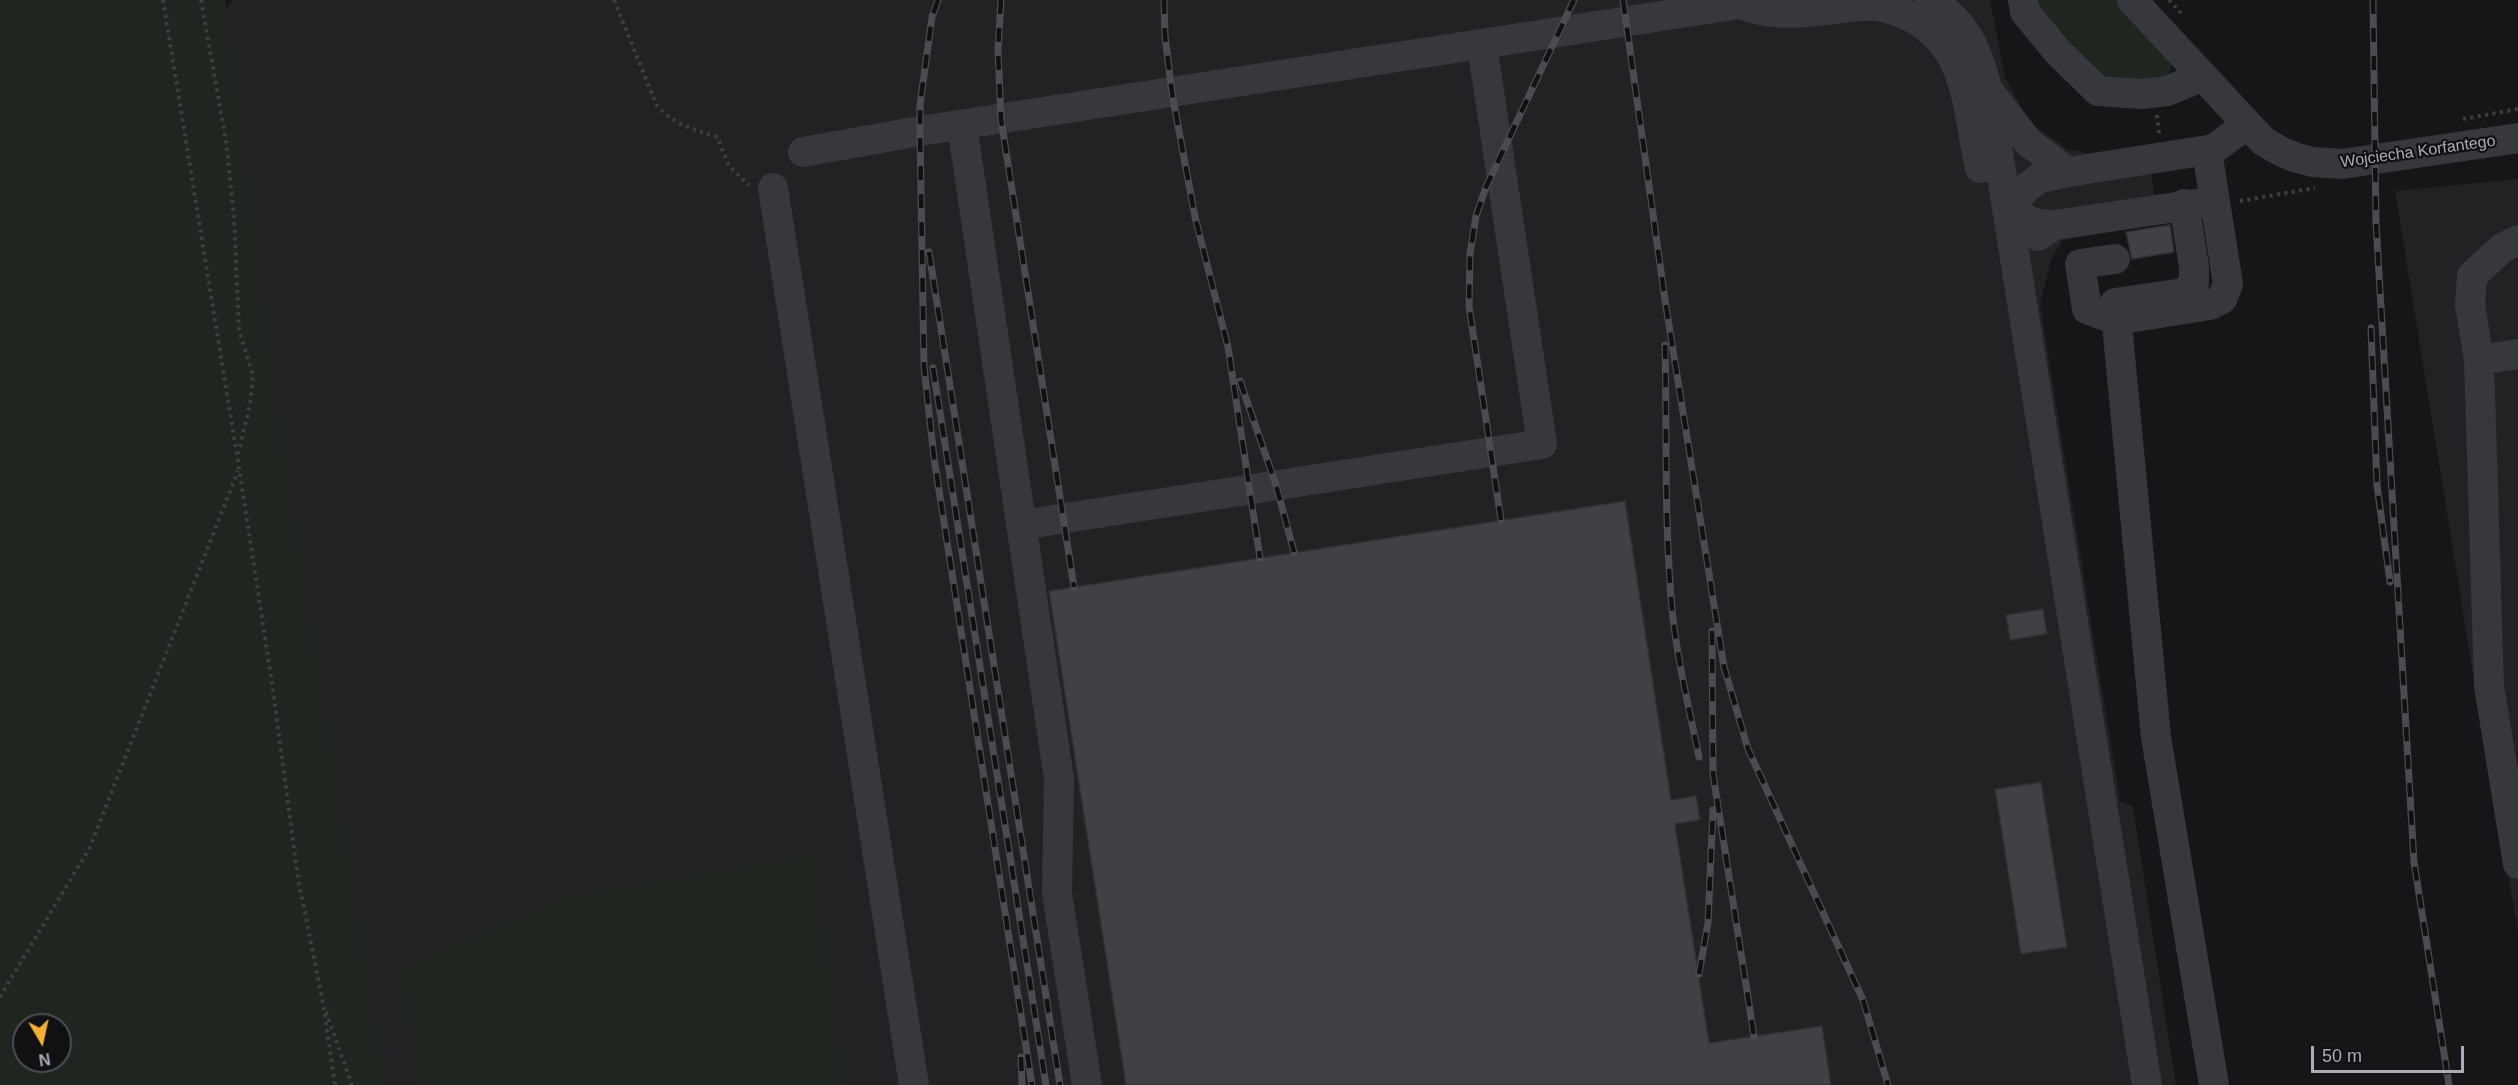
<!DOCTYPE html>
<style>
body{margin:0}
#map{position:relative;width:2518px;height:1085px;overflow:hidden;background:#161618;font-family:Helvetica,sans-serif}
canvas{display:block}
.north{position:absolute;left:12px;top:1013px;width:60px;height:60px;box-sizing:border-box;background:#111113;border:2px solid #4d4f55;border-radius:50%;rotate:171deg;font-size:16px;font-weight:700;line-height:24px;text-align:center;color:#a8adb8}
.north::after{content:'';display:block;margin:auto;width:21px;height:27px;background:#f2b134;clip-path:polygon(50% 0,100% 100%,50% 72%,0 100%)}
.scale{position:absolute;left:2311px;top:1046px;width:153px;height:27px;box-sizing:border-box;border:3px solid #a8adb8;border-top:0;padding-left:8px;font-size:18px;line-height:21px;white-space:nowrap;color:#a8adb8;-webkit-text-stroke:4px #111113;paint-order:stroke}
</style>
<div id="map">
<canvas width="2518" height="1085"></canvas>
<div class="north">N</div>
<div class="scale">50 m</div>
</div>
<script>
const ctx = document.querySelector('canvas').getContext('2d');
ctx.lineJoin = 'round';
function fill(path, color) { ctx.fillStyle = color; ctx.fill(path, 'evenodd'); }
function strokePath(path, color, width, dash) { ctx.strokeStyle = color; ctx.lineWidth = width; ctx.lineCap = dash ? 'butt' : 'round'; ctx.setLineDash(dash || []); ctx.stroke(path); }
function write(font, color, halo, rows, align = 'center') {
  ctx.font = font + ' Helvetica,sans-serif'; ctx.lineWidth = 4.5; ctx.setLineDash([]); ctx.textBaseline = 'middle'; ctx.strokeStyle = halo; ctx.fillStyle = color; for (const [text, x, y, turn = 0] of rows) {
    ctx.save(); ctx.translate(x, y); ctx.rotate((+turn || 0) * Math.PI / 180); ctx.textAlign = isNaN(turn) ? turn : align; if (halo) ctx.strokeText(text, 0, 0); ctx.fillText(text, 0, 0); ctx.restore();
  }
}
const built = new Path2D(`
 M232 0H1990L2005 77 2029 122 2067 149 2091 154 2148 146 2158 224 2063 240 2051 260 2040 304 2120 801 2133 807 2176 1085H354L194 65Z
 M2518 179V931L2484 742 2395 191Z`);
const green = new Path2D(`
 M0 0H225L269 355 385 1085H0ZM24 1025H60V1061H24Z
 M2035 0H2118L2171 63V69L2165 79 2103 80 2038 10Z
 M814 854 844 1085H419L398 969 571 895Z`);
const building = new Path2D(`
 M2170 225 2174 252 2132 259 2126 232Z
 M1625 501 1671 800 1696 796 1700 820 1675 824 1709 1043 1822 1026 1831 1085H1126L1049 591Z
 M2043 609 2047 634 2010 640 2006 615Z
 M2041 782 2067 947 2021 954 1995 789Z`);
const path = new Path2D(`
 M163 0 239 468 273 690 298 878 323 1003 335 1085
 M201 0 226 141 234 217 239 330 253 376 250 405 238 454
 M614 0 657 106C674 124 694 130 717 137L729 166 749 185
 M2169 0 2181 13
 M2157 115 2159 134
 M2463 119 2518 109
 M2240 201 2315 188
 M0 997 90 847 238 471
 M326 1012 352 1085`);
const minor = new Path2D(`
 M1929 0C1971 24 1980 58 1990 102L2147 1085
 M2023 0 2025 12 2058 52 2098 91 2142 94 2167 91 2189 82 2198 73
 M2132 0 2263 141 2282 152 2297 158 2313 162 2342 164 2518 138
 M1741 4C1777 18 1799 12 1836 9 1848 8 1864 4 1877 6 1889 7 1900 12 1911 17 1970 48 1967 112 1980 168
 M1991 94 2028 142 2068 172
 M962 125 1059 779 1057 893 1087 1085
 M803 152 920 131 1765 0
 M773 188 914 1085
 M2184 204 2194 267V283L2184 293 2115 303 2156 737 2214 1085
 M2055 225 2037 224 2008 212 2025 189 2038 179 2068 172 2214 149 2246 125
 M2038 236 2055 225 2203 203
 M2518 240 2502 248 2472 276 2470 305 2479 360 2489 686 2518 864
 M2115 259 2080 264 2087 309 2116 320 2210 305 2222 299 2228 284 2207 151
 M2479 360 2518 354
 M1021 525 1542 444 1482 45`);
const rail = new Path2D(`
 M938 0 932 17 920 105V131L924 366 934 458 1032 1085
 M1001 0 998 50 1001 119 1074 587
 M1164 0 1165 36 1172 93 1195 217 1228 347 1260 558
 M1623 0 1665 300 1724 667 1748 749 1863 1000 1888 1085
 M2373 0 2376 223 2414 862 2449 1085
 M929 252 1060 1085
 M2371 328 2377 485 2390 582
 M1665 345C1667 433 1664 522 1672 609 1677 659 1689 708 1699 757
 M933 368 1046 1085
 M1240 381 1276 485 1294 552
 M1501 520 1469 306 1470 254 1476 216 1486 187 1574 0
 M1712 631 1713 774 1754 1036
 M1699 974 1708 923 1713 810
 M1021 1057 1022 1085`);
const streetNames = [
 ["Wojciecha Korfantego",2418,152,-8]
];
fill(built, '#222225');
fill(green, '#1e261f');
fill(building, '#404145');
strokePath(building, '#303034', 1.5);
strokePath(path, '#3d3f44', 4, [3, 4.5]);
strokePath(minor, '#37383d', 30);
strokePath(rail, '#4a4c52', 7);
strokePath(rail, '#111113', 4.5, [14]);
write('16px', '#a8adb8', '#111113', streetNames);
</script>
